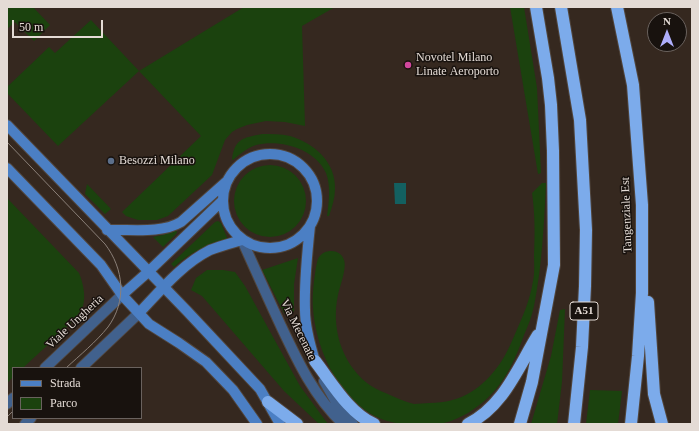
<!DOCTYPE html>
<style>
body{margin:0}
#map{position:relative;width:699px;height:431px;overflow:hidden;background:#35281f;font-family:"Times New Roman",serif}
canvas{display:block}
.frame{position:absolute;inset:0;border:8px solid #e4dbd5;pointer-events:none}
.legend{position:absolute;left:12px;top:367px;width:130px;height:52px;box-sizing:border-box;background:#18120e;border:1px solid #6a625e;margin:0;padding:5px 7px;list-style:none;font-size:12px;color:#e4dbd5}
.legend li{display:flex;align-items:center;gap:8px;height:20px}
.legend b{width:20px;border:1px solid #6a625e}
.north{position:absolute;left:647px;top:12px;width:40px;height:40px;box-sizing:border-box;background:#18120e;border:1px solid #6a625e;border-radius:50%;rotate:0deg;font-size:11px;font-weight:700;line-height:16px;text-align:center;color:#e4dbd5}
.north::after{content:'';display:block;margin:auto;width:14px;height:18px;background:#aeaefb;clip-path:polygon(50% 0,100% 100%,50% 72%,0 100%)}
.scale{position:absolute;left:12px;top:20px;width:91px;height:18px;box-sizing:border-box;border:2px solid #e4dbd5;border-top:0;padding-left:5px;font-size:12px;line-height:14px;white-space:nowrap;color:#e4dbd5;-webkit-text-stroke:3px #18120e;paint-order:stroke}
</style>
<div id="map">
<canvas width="699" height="431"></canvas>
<div class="frame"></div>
<ul class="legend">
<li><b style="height:5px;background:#4b7fc4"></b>Strada</li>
<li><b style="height:11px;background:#1b420e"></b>Parco</li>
</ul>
<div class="north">N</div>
<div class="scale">50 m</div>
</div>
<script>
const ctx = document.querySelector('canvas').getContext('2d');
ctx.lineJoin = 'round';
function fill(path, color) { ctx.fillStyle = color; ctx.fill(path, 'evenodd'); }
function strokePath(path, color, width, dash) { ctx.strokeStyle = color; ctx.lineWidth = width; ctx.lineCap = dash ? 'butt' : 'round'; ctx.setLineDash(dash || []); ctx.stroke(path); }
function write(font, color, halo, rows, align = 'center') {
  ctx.font = font + ' "Times New Roman",serif'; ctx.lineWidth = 3; ctx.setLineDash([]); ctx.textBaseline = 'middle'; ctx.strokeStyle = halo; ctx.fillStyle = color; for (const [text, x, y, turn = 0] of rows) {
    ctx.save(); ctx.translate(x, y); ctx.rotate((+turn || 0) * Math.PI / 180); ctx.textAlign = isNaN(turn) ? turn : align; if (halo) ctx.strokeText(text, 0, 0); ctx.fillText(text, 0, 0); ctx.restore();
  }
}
const green = new Path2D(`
 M7 7H33L50 25 34 41 15 22 7 29Z
 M244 7H335L302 26 305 126 285 122 266 121 247 125 237 129 232 132 225 140 212 175 168 216 157 220H138L126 216 122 212 201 136 139 71 58 146 7 93V87L49 47 55 53 91 20 139 71Z
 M510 7H524L537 88 541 173 538 174Z
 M262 134C271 134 281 134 290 136 314 143 336 162 335 189 335 198 332 207 329 216H327C329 202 331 186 326 173 315 149 281 139 256 145 247 148 240 154 233 160L232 159C235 138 243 138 262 134Z
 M234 201a36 36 0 1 1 72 0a36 36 0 1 1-72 0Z
 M542 183H546C544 224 542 266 534 306 532 316 528 326 524 335 512 369 499 394 468 413 460 417 453 421 444 423 433 425 420 424 408 424 351 424 316 358 313 308 312 294 314 280 316 267 317 263 317 260 319 257 325 248 341 249 344 260 347 268 340 286 338 295 331 327 341 362 367 383 373 388 383 392 390 395 397 398 406 402 414 404 419 404 425 403 429 403 462 403 483 388 501 362 507 353 511 343 515 334 523 316 530 300 533 281 535 272 534 263 534 255 535 234 535 214 532 193Z
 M87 184 111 209 105 214 85 194Z
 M7 198 79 273C83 283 86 295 83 306 78 320 35 356 23 368H13V377L7 383Z
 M218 221 221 223 228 240C207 245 190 252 174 267L171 264 215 222Z
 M176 230 177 232 176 234 163 247 153 237 163 235Z
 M298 258 294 284V311L291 315H287L284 313 262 270Z
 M207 270H223L235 272 245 286 300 386 328 424H319L284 391 202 296 191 290 196 278Z
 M565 309 562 382 557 424H531L551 356 560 310Z
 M590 390 622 391 618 424H586Z`);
const water = new Path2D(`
 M394 183H406V204H395Z`);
const minor = new Path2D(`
 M45 368 122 295
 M81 368 139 313
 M7 404 13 398
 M25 424 31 418`);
const tertiary = new Path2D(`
 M242 240C255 269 268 298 281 326 298 362 314 396 343 424
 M324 381 336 402 353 424`);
const secondary = new Path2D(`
 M7 125 187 311 260 389 280 424
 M223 201a47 47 0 1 1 94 0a47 47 0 1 1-94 0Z
 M7 168 101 265 122 295 149 324 179 343 206 362 233 390 257 424
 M310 226C307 254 304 282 305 310 305 327 310 345 315 361
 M107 230C130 229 161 234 181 222L226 182
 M122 295 148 272 222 201
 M139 313C160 291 182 264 210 250 220 246 232 243 242 240`);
const motorway = new Path2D(`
 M561 7 580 120 586 230 585 286 582 347 574 424
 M617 7 633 85 642 205V293L638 356 631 424
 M648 302 654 394 662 424
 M315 361C332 383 349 413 374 424
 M268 402 297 424
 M468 424C504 406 518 367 538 335
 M520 424 532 382 554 265 553 151 551 105 548 78 536 7`);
const tram = new Path2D(`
 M7 142 105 244C124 269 127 301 108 327 96 342 80 355 66 368
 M7 417 13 411`);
const markers = [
 [408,65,4,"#d1479c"],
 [111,161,4,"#5c6f8a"]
];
const shields = [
 [584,311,28]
];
const shieldNames = [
 ["A51",584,311]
];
const poiNames = [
 ["Novotel Milano",416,58],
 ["Linate Aeroporto",416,72],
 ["Besozzi Milano",119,161]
];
const streetNames = [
 ["Tangenziale Est",627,215,-92],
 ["Viale Ungheria",75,322,-43],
 ["Via Mecenate",298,330,64]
];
fill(green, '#1b420e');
fill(water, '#136060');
strokePath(minor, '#51453c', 12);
strokePath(tertiary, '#51453c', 12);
strokePath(secondary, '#51453c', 12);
strokePath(motorway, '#51453c', 14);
strokePath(minor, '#41618d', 10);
strokePath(tertiary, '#41618d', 10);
strokePath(secondary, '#4b7fc4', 10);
strokePath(motorway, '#7cabeb', 12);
strokePath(tram, '#8b8079', 1);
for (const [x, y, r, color] of markers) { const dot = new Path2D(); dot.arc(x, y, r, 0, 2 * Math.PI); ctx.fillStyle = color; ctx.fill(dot); strokePath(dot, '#18120e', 1.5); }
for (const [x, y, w] of shields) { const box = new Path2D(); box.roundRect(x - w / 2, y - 9, w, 18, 3); ctx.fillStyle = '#18120e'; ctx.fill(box); strokePath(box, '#e4dbd5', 1); }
write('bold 11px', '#e4dbd5', null, shieldNames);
write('12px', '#e4dbd5', '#18120e', poiNames, 'left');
write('12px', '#e4dbd5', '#18120e', streetNames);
</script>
